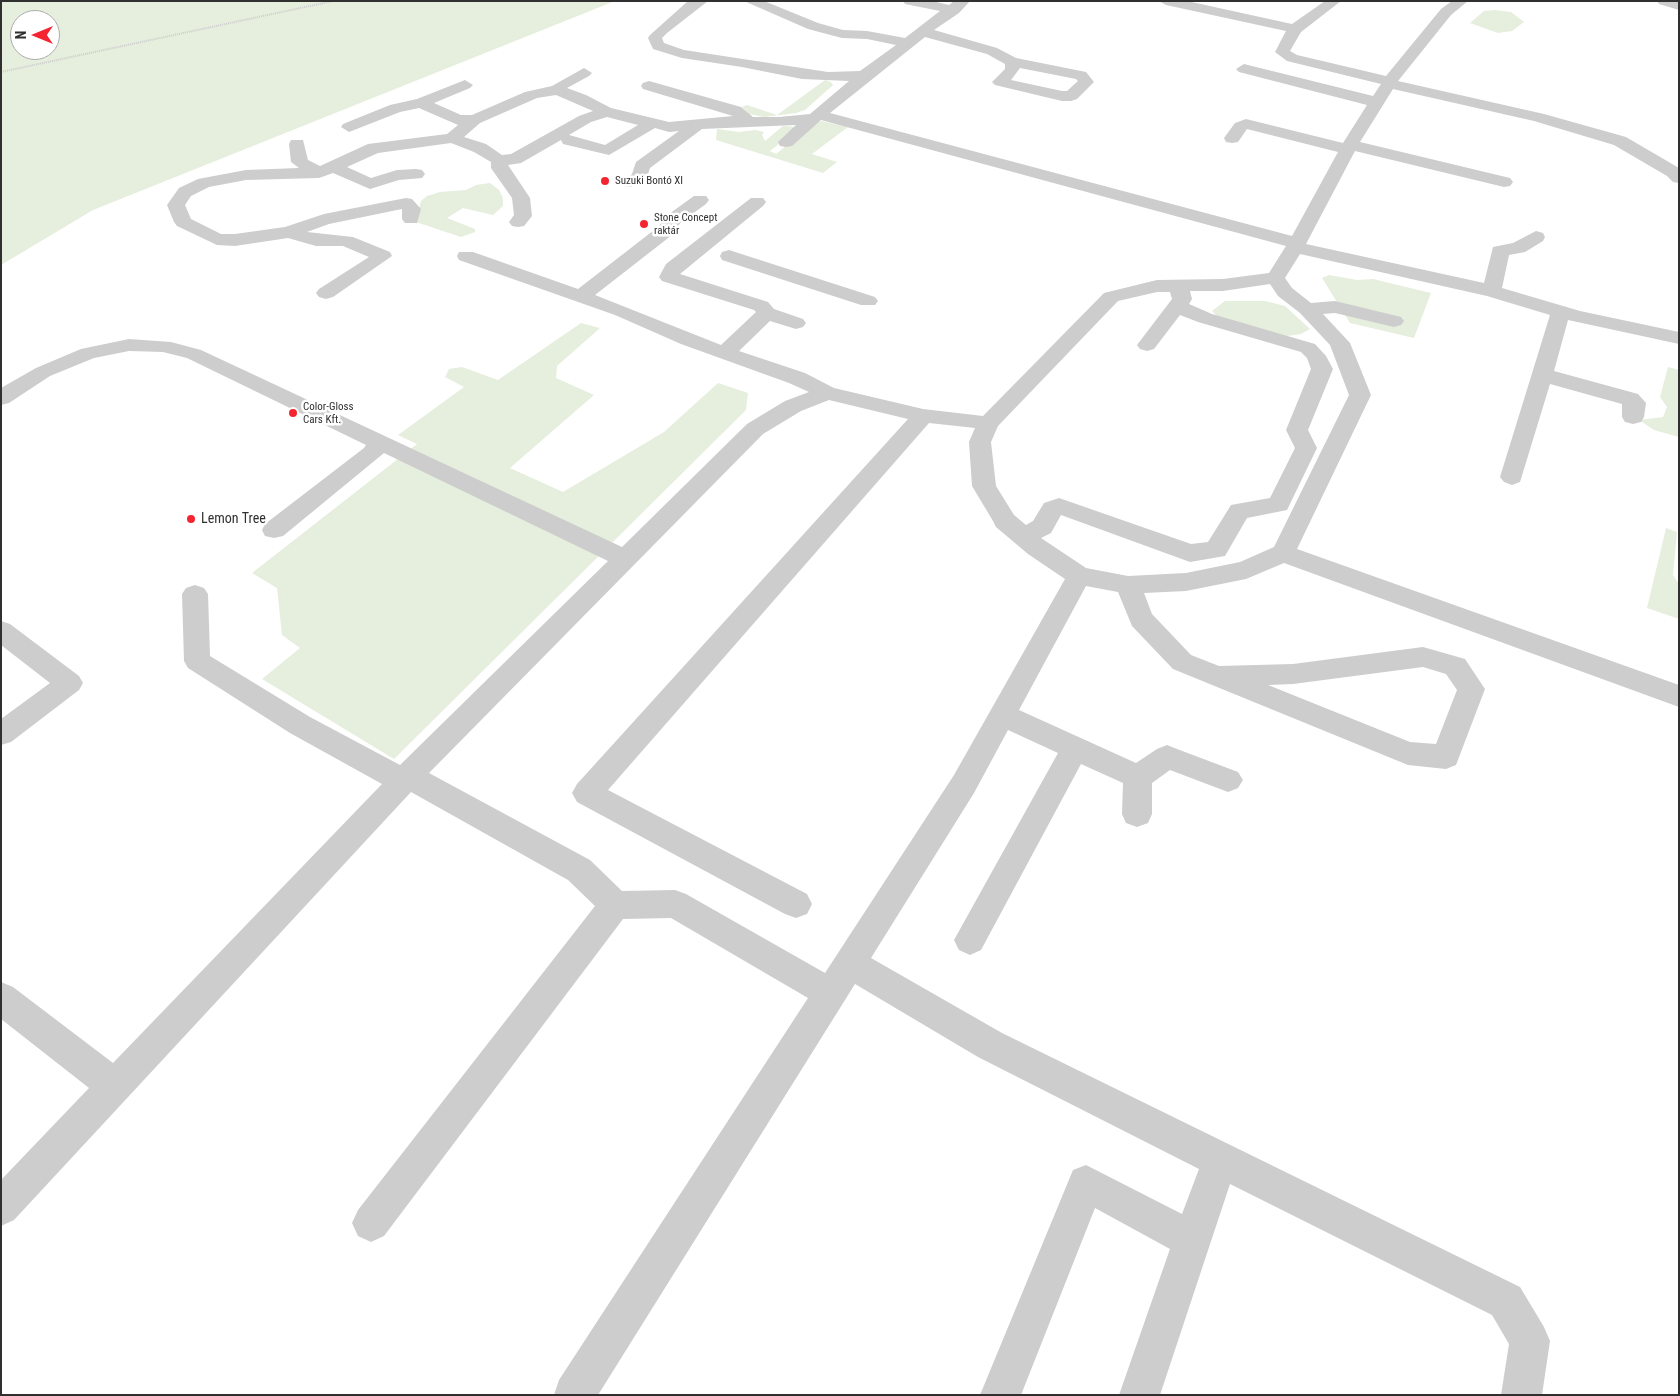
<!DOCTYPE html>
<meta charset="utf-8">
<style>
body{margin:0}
#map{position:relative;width:1680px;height:1396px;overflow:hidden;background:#fff;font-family:"Roboto Condensed",sans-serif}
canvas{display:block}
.frame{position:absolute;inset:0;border:2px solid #303030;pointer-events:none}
.north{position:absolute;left:10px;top:10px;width:50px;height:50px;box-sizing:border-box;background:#fff;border:1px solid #acacac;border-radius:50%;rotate:270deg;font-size:14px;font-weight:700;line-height:20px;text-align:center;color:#303030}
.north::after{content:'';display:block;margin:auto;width:18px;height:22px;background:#f42530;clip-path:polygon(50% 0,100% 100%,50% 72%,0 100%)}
</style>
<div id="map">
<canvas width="1680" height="1396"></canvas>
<div class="frame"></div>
<div class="north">N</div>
</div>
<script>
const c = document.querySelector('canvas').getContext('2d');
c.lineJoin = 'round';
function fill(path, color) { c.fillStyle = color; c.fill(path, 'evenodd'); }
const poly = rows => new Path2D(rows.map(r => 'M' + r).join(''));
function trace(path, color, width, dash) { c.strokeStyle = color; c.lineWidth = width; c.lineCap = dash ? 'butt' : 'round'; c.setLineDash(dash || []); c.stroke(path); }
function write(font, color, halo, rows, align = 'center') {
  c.font = font + ' "Roboto Condensed",sans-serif'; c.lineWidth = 5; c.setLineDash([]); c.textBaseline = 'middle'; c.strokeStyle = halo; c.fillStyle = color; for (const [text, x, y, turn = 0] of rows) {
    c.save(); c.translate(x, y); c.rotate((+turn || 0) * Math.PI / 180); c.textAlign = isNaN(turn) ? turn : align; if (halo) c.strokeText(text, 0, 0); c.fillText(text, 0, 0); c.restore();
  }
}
fill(poly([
 [1,1,615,1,93,210,1,265],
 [20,20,50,20,50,50,20,50],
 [1495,10,1511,12,1524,22,1512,31,1498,33,1470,23,1484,11],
 [825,80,831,82,833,85,805,110,796,113,764,117,749,114,742,107,747,105,777,115],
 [821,121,848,127,812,154,837,162,823,173,716,140,717,129,739,132,755,130,764,132,762,135,765,141,783,126,796,127,798,129,770,151,776,154,812,124],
 [490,183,499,190,503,198,503,206,493,215,463,208,447,218,475,229,475,232,461,237,416,222,421,201,427,196,440,192,466,190,476,185],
 [1329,275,1357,280,1373,279,1431,293,1414,338,1350,323,1322,278],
 [1225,301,1265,301,1285,306,1310,329,1301,334,1287,336,1218,317,1212,311],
 [581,323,600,328,557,366,556,378,594,395,510,468,563,492,664,432,718,383,748,393,746,410,394,759,262,679,300,648,282,635,277,588,252,573,417,444,398,435,464,387,445,377,449,369,462,367,498,380],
 [1668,367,1679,370,1679,437,1654,430,1639,420,1663,417,1667,407,1660,397],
 [1666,528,1677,532,1673,575,1679,584,1679,619,1647,608]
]), '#e6eedd');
trace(poly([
 [1,72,333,1]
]), '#cdcdcd', 2, [1, 1]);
fill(poly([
 [688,1,708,1,667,33,662,38,664,43,684,50,828,72,860,71,896,45,867,39,842,38,808,29,744,1,764,1,818,23,843,30,867,31,905,38,940,11,905,4,903,1,932,1,949,5,954,1,970,1,959,13,934,30,997,48,1016,58,1086,72,1094,82,1077,99,1071,101,1062,101,995,85,992,82,1005,69,1005,64,987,54,925,37,830,113,1292,236,1338,152,1247,129,1238,142,1232,143,1226,142,1224,138,1235,123,1246,119,1343,143,1367,105,1239,72,1236,69,1244,64,1373,96,1381,84,1287,61,1275,52,1286,31,1166,5,1159,1,1187,1,1292,24,1325,1,1341,1,1301,32,1290,51,1297,55,1386,76,1441,9,1452,1,1468,1,1451,15,1398,81,1544,114,1626,137,1679,168,1679,183,1673,182,1667,176,1614,145,1534,121,1393,89,1360,142,1510,178,1513,182,1510,186,1504,187,1355,151,1306,244,1484,283,1493,247,1513,243,1536,231,1543,233,1545,237,1543,241,1525,252,1509,255,1502,288,1580,311,1679,332,1679,344,1568,320,1554,371,1638,394,1646,403,1644,417,1641,422,1633,424,1625,422,1622,417,1622,404,1550,384,1520,482,1512,485,1504,482,1500,477,1550,315,1487,296,1300,254,1285,278,1292,288,1311,303,1335,301,1401,317,1404,321,1401,325,1394,327,1335,313,1323,314,1350,343,1371,395,1297,549,1679,685,1679,707,1284,563,1246,579,1186,591,1144,593,1152,614,1191,655,1219,666,1293,664,1423,647,1465,659,1485,689,1456,765,1446,769,1408,765,1173,669,1132,626,1118,592,1086,586,1019,710,1136,763,1157,749,1167,745,1177,749,1238,772,1243,780,1238,788,1228,792,1170,770,1152,783,1152,814,1148,823,1137,827,1126,823,1122,814,1123,783,1081,764,981,950,970,955,959,950,954,940,1058,753,1008,730,974,793,871,958,1002,1033,1520,1287,1544,1327,1550,1341,1542,1395,1501,1395,1509,1344,1492,1315,1230,1184,1160,1395,1119,1395,1170,1249,1095,1208,1021,1395,980,1395,1073,1170,1086,1165,1182,1214,1199,1169,978,1057,855,984,598,1395,554,1395,559,1380,808,998,671,918,623,919,384,1236,371,1242,358,1236,352,1223,358,1210,595,906,568,880,411,792,14,1220,1,1226,1,1180,89,1088,1,1019,1,982,13,987,113,1063,382,784,290,733,188,668,184,661,182,594,186,588,195,585,204,588,208,594,210,656,310,717,400,765,608,561,384,453,283,536,274,538,265,536,262,530,265,524,364,448,366,445,187,358,163,352,129,351,94,358,50,376,9,403,1,405,1,388,36,368,81,349,129,339,171,342,201,350,622,547,747,424,785,401,809,392,789,383,681,344,615,315,459,260,457,256,459,252,473,252,578,289,658,227,669,214,694,196,706,196,709,200,706,204,681,222,672,235,595,295,721,345,756,312,754,310,662,281,659,277,666,264,751,198,763,198,766,202,763,206,680,274,768,302,774,309,803,319,806,323,803,327,796,329,770,321,739,351,805,373,834,388,923,409,983,416,1104,293,1157,280,1223,279,1269,273,1286,246,821,120,792,146,786,147,780,146,778,142,796,125,702,129,650,168,646,180,631,187,625,186,622,182,632,174,636,162,679,131,669,132,655,128,609,155,563,144,561,140,521,163,508,165,530,198,532,216,524,226,518,227,512,226,509,222,514,215,512,198,491,168,491,162,474,152,451,143,378,153,347,167,371,178,397,170,416,169,422,170,425,174,422,178,399,180,370,189,333,173,319,178,246,180,209,187,191,196,185,205,191,219,221,234,235,234,285,227,324,214,406,198,412,199,421,209,417,223,405,223,402,219,402,209,329,224,307,232,353,237,390,252,392,256,333,297,326,299,319,297,316,293,319,289,369,257,343,246,316,246,288,238,235,246,217,245,177,226,174,222,167,205,179,188,198,179,246,170,299,168,291,162,289,144,291,140,303,140,308,160,320,166,368,144,447,134,458,125,419,108,400,112,349,132,341,127,343,124,390,105,417,99,465,80,473,85,470,88,434,103,461,115,472,115,525,92,552,86,584,68,592,73,589,76,567,88,586,95,611,108,669,122,733,116,643,89,641,86,643,83,649,81,741,107,753,117,779,117,810,114,849,81,802,79,742,67,682,58,653,49,648,38,650,35,688,1],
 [1020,68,1076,79,1078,81,1067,91,1062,91,1011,80,1020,68],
 [556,95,593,111,579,116,511,154,502,155,486,144,464,137,480,123,537,98,556,95],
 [607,117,638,125,605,145,569,135,591,122,607,117],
 [1270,284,1278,296,1300,313,1330,345,1349,395,1274,547,1240,562,1186,573,1128,576,1086,568,1041,538,1051,533,1061,515,1190,562,1225,556,1247,518,1287,510,1317,448,1308,430,1333,369,1326,356,1315,344,1212,314,1189,304,1192,299,1190,291,1223,291,1270,284],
 [1157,292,1170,292,1172,299,1137,345,1140,349,1147,351,1154,349,1180,315,1198,322,1301,352,1307,358,1311,369,1286,430,1295,448,1270,498,1231,505,1208,542,1191,544,1059,498,1044,503,1033,521,1026,525,1014,515,996,486,991,442,998,426,1118,301,1157,292],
 [829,400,908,419,577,784,572,793,577,802,785,914,796,918,807,914,812,904,807,894,608,790,929,423,975,428,969,442,972,486,993,521,996,527,1028,554,1065,579,954,775,825,973,686,894,675,890,622,891,590,860,429,773,763,434,801,411,829,400],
 [1423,667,1446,674,1457,690,1436,744,1410,742,1268,685,1293,684,1423,667],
 [1657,1,1679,1,1679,10,1659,4,1657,1],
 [729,250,875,297,878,301,875,305,861,305,722,260,720,256,722,252,729,250],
 [1,621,10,624,79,676,83,683,79,690,11,742,1,745,1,719,50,683,1,645,1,621]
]), '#cdcdcd');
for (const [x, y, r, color] of [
 [605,181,5,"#f42530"],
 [644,224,5,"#f42530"],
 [293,413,5,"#f42530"],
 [191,519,5,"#f42530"]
]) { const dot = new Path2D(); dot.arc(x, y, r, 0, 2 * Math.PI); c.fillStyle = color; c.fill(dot); trace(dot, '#fff', 2); }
write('11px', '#303030', '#fff', [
 ["Suzuki Bontó XI",615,181],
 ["Stone Concept",654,218],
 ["raktár",654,231],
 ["Color-Gloss",303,407],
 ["Cars Kft.",303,420]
], 'left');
write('14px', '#303030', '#fff', [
 ["Lemon Tree",201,519]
], 'left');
</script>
